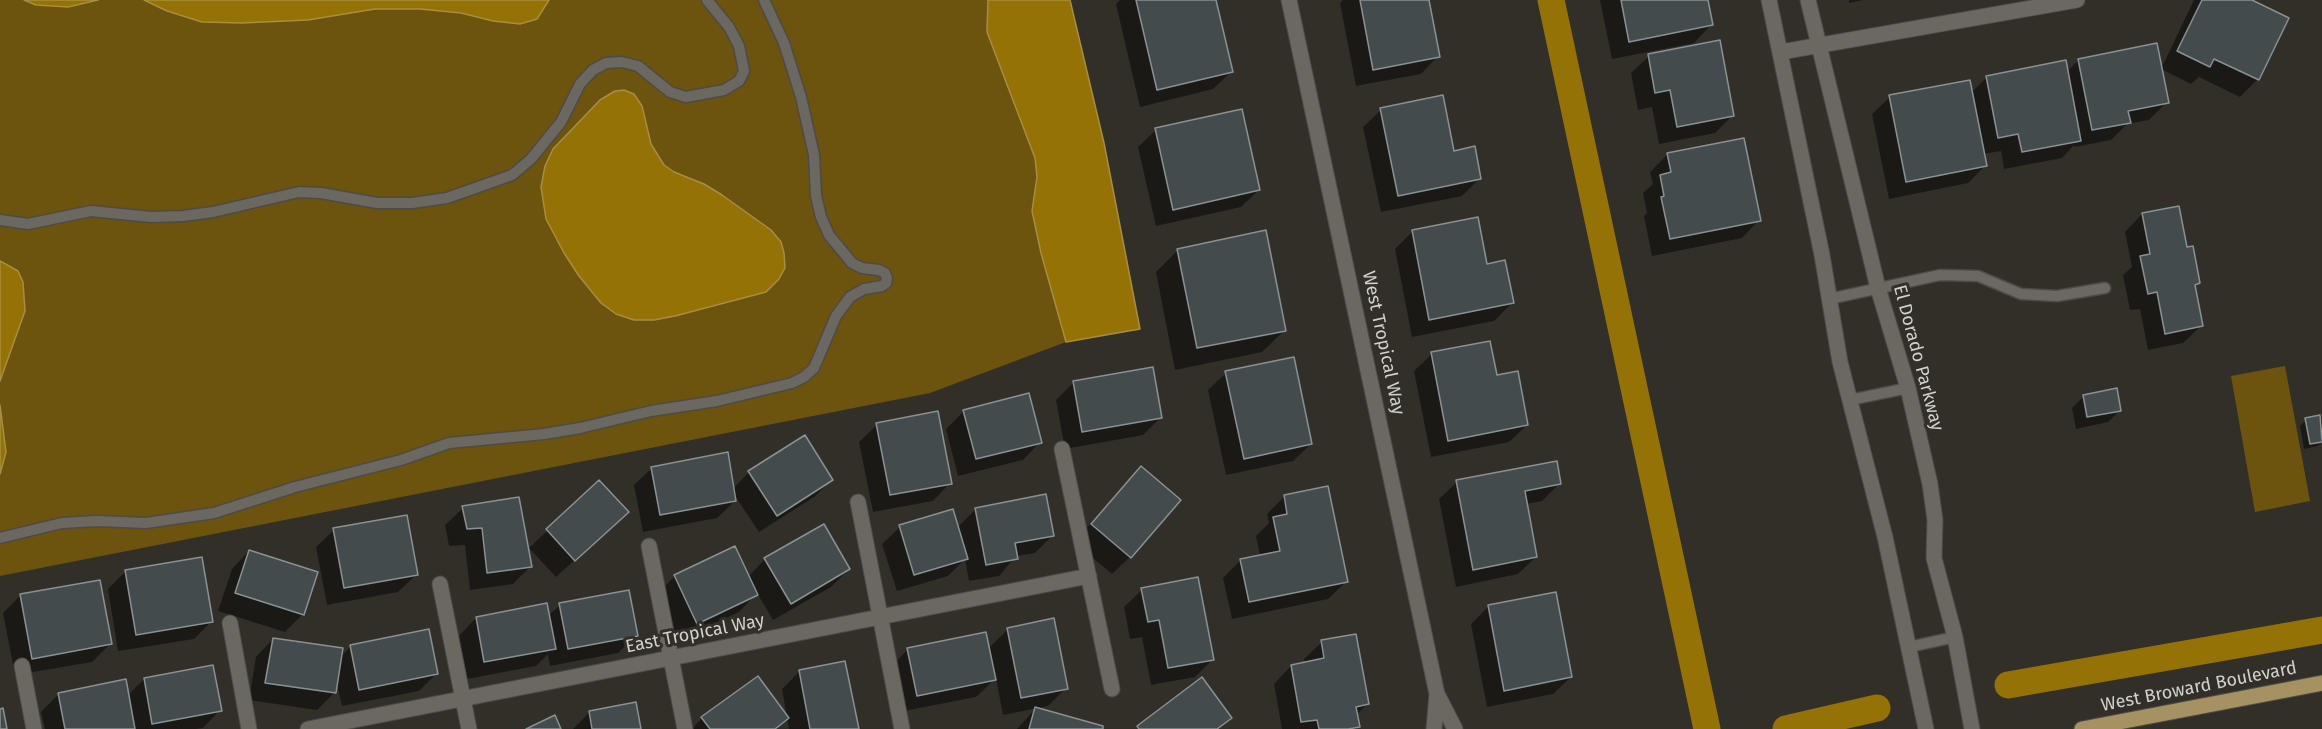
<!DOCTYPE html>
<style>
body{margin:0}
canvas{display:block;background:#322f29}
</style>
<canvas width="2322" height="729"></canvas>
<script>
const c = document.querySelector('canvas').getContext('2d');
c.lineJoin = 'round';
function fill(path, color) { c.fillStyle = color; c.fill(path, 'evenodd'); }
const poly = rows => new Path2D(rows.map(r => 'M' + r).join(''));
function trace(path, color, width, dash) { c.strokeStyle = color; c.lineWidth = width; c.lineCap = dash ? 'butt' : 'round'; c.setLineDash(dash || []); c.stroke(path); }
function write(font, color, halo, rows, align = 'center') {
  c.font = font + ' "Fira Sans",sans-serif'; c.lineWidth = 6; c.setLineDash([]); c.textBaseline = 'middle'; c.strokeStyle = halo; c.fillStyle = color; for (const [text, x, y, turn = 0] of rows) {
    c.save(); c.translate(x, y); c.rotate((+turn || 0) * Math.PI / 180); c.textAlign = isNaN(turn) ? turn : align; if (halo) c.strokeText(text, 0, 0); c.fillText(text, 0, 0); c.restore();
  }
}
fill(poly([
 [0,0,988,0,987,32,1035,158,1037,177,1032,211,1066,342,930,393,0,576],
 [2285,366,2310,501,2255,512,2231,376]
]), '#6c530e');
const water = poly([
 [24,0,98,0,68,7,36,5,24,0],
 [144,0,549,0,537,19,520,24,493,21,461,13,420,9,375,9,308,20,242,23,202,22,167,11,144,0],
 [988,0,1070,0,1104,143,1140,329,1066,342,1041,253,1032,211,1037,177,1035,158,987,32,988,0],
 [624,90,634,94,642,106,651,144,664,165,674,172,704,184,722,195,771,230,781,242,784,253,785,268,779,279,766,292,675,316,654,320,634,320,616,314,601,303,579,276,564,253,546,219,541,187,545,166,553,149,600,100,615,91,624,90],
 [0,261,18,271,23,282,25,311,0,381,0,261],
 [0,405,6,452,0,474,0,405]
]);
fill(water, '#947206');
trace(water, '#a78e42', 1.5);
fill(poly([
 [1120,0,1214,0,1231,72,1213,89,1140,107,1116,4],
 [1343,0,1428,0,1438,56,1421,74,1356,86,1340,3],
 [1600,0,1707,0,1711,25,1694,43,1612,59],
 [1849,0,1863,0,1849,3],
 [2194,0,2249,0,2258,79,2240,97,2199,77,2191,84,2161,69],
 [1649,56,1733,115,1715,133,1659,144,1652,107,1638,110,1631,73],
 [2079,60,2167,102,2149,120,2127,124,2111,140,2075,147,2074,145,2062,158,2004,169,2001,151,1983,154,1985,166,1968,183,1889,199,1872,114,1890,97,1971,93,1987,77,2066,72],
 [1381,110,1453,152,1480,178,1462,196,1381,212,1363,127],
 [1156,130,1259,190,1241,207,1156,226,1138,147],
 [1668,154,1759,220,1742,238,1652,256,1644,216,1647,213,1643,193,1653,184,1650,172],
 [2142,214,2186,248,2199,283,2194,288,2201,326,2183,343,2148,350,2140,309,2130,310,2123,275,2132,267,2125,232],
 [1413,231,1512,303,1494,321,1412,337,1395,249],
 [1178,250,1285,330,1262,352,1175,370,1156,272],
 [1432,354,1496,377,1527,425,1509,442,1431,457,1414,371],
 [1226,373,1311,444,1293,461,1226,475,1208,390],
 [1074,382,1161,417,1143,435,1065,449,1056,400],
 [2084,396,2120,410,2108,422,2076,429,2072,408],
 [964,411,1040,442,1023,460,958,476,946,429],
 [2319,417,2322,442,2318,446,2304,449,2300,426,2306,420],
 [877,425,950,483,933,501,873,512,859,442],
 [804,437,832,480,814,497,759,532,733,493,735,501,717,518,643,532,634,485,652,468,733,489,749,472],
 [1141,468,1130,557,1112,574,1074,542],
 [599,482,609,529,556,577,529,548],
 [1457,482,1560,483,1542,501,1526,504,1536,557,1518,574,1456,587,1439,499],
 [1285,496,1346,582,1328,599,1232,619,1223,578,1241,560,1260,556,1256,536,1269,523,1267,514],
 [463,508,531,566,513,584,470,590,465,545,449,546,445,525],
 [976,509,1053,535,1035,553,1016,556,999,576,969,581,965,559,948,576,897,591,882,544,900,527,957,528],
 [334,530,416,575,398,592,327,605,316,547],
 [249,551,303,614,285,632,218,611,232,569],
 [765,559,849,569,831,587,773,620,757,593,739,612,679,640,657,594,675,576,748,577],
 [126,571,212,621,194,639,118,651,108,589],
 [1142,590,1213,659,1195,677,1151,685,1142,637,1130,639,1124,607],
 [21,595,110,644,92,662,15,675,3,613],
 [560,605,636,635,618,653,550,666,548,654,536,666,467,679,459,636,476,618,548,616],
 [1488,607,1571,677,1553,694,1487,707,1471,624],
 [1008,629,1066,688,1048,706,1003,715,996,678,976,697,899,712,891,667,908,649,988,649],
 [273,639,340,657,351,646,436,674,419,691,342,706,336,680,334,693,317,710,249,700,256,657],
 [1322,642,1368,704,1356,715,1359,726,1356,729,1282,729,1274,684,1291,666,1305,664,1304,659],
 [844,663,857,729,789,729,782,689,799,672],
 [144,679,220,710,203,728,196,729,45,729,41,712,59,694,127,696],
 [1035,709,1101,729,1017,729],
 [590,712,640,729,573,729],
 [702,718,787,718,776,729,692,729]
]), '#0007');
trace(poly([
 [1551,0,1707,729],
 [2008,685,2322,630],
 [1786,729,1877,708]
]), '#947206', 27);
const building = poly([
 [1136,0,1216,0,1233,72,1157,90,1136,0],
 [1360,0,1429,0,1440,57,1373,70,1360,0],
 [1621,0,1708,0,1713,25,1629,42,1621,0],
 [2202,0,2252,0,2289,18,2259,80,2214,59,2210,67,2177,51,2202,0],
 [1720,40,1734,116,1677,127,1670,90,1655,93,1648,54,1720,40],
 [2157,43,2169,103,2128,111,2131,123,2092,130,2078,59,2157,43],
 [2066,60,2081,141,2022,152,2018,134,1998,138,1986,76,2066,60],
 [1970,80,1987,166,1906,182,1889,95,1970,80],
 [1443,95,1454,151,1475,146,1481,179,1398,196,1380,108,1443,95],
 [1242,109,1260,190,1173,210,1155,128,1242,109],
 [1744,138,1761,221,1670,239,1661,197,1664,196,1660,175,1671,172,1667,153,1744,138],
 [2179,206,2187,247,2193,246,2200,283,2195,285,2203,326,2165,334,2157,292,2148,294,2140,256,2150,254,2142,213,2179,206],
 [1478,217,1487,264,1505,260,1514,303,1429,320,1412,230,1478,217],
 [1266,230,1286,331,1197,348,1177,249,1266,230],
 [1490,341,1497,375,1518,371,1528,425,1448,441,1431,352,1490,341],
 [1294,357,1312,444,1244,459,1225,371,1294,357],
 [1153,367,1162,418,1082,432,1073,381,1153,367],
 [2117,388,2121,411,2087,417,2083,395,2117,388],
 [1029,393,1042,443,976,459,963,410,1029,393],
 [938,411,952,484,890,495,876,423,938,411],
 [2320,415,2322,442,2310,444,2305,418,2320,415],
 [805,435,833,480,777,516,748,471,805,435],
 [728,452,736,501,660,515,651,467,728,452],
 [1557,461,1561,484,1525,491,1537,557,1473,570,1456,480,1557,461],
 [1141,466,1181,500,1131,558,1091,524,1141,466],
 [599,480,629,512,575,561,546,529,599,480],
 [1328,486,1348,582,1249,602,1240,559,1280,551,1273,517,1287,514,1284,495,1328,486],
 [1046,494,1054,536,1015,543,1018,559,986,565,975,508,1046,494],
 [519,497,532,567,487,573,482,528,467,529,462,506,519,497],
 [953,509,968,559,914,575,899,525,953,509],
 [407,515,418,575,344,588,333,528,407,515],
 [824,524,850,569,791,604,764,558,824,524],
 [735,546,758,595,697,624,674,575,735,546],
 [249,550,318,572,304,615,235,593,249,550],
 [202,557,213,622,136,635,125,570,202,557],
 [1198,577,1214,660,1168,668,1159,620,1148,622,1141,588,1198,577],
 [100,580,112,644,32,659,20,594,100,580],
 [629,590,638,636,568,649,559,603,629,590],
 [1556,592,1572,677,1504,691,1488,605,1556,592],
 [547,603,556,649,484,662,476,617,547,603],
 [1054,618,1068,689,1021,698,1007,628,1054,618],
 [429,629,438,674,359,690,350,645,429,629],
 [986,632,996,680,917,696,907,648,986,632],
 [1356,634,1369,704,1356,707,1360,727,1348,729,1319,729,1317,720,1301,722,1291,665,1324,658,1321,640,1356,634],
 [273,638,343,648,336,693,265,683,273,638],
 [845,661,859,729,810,729,799,670,845,661],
 [213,665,222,711,152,724,144,678,213,665],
 [758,676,789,718,775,729,710,729,701,717,758,676],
 [1202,677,1232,718,1217,729,1139,729,1137,726,1202,677],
 [126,679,135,729,65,729,58,693,126,679],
 [636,702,641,729,592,729,589,711,636,702],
 [1035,707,1103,726,1103,729,1029,729,1035,707],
 [3,708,7,729,0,729,0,709,3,708],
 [555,715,561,729,526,729,555,715]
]);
fill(building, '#434b4d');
trace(building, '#889193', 1.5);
const service = poly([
 [0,220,28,224,91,211,151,217,183,216,213,212,299,192,321,193,377,203,412,203,447,198,512,175,531,159,561,122,580,84,593,70,606,63,622,62,638,66,670,92,686,97,724,90,739,81,744,71,739,46,729,27,707,0],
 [1829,299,1940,275,1978,276,2021,294,2057,296,2105,288],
 [1850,400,1908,388],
 [0,538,62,523,97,521,146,523,214,513,295,487,401,460,449,443,544,434,580,428,651,411,717,401,792,383,804,377,814,368,836,316,850,297,864,289,882,286,886,283,887,278,885,273,879,270,862,268,852,263,829,235,821,217,816,196,814,155,801,97,784,43,764,0],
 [1909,647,1955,637]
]);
const minor = poly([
 [1289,0,1437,694,1455,729],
 [1769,0,1822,255,1840,362,1885,537,1926,729],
 [1808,0,1878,288,1908,388,1930,484,1935,520,1934,558,1955,637,1972,729],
 [1781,52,2077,0],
 [1062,449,1112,689],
 [858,502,902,729],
 [649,546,685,729],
 [440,584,469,729],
 [230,623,249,729],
 [22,666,34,729],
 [308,729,1089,576],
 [1434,729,1437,694]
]);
const primary = poly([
 [2082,729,2322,683]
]);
trace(service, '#4e4b46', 13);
trace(minor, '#4e4b46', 17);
trace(primary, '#4e4b46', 17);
trace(service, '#6b6862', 10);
trace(minor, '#6b6862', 15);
trace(primary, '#a59161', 15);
write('18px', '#d3d1cd', '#322f29', [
 ["West Tropical Way",1383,343,78],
 ["El Dorado Parkway",1918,358,75],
 ["East Tropical Way",695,634,-11],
 ["West Broward Boulevard",2199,687,-11]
]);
</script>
